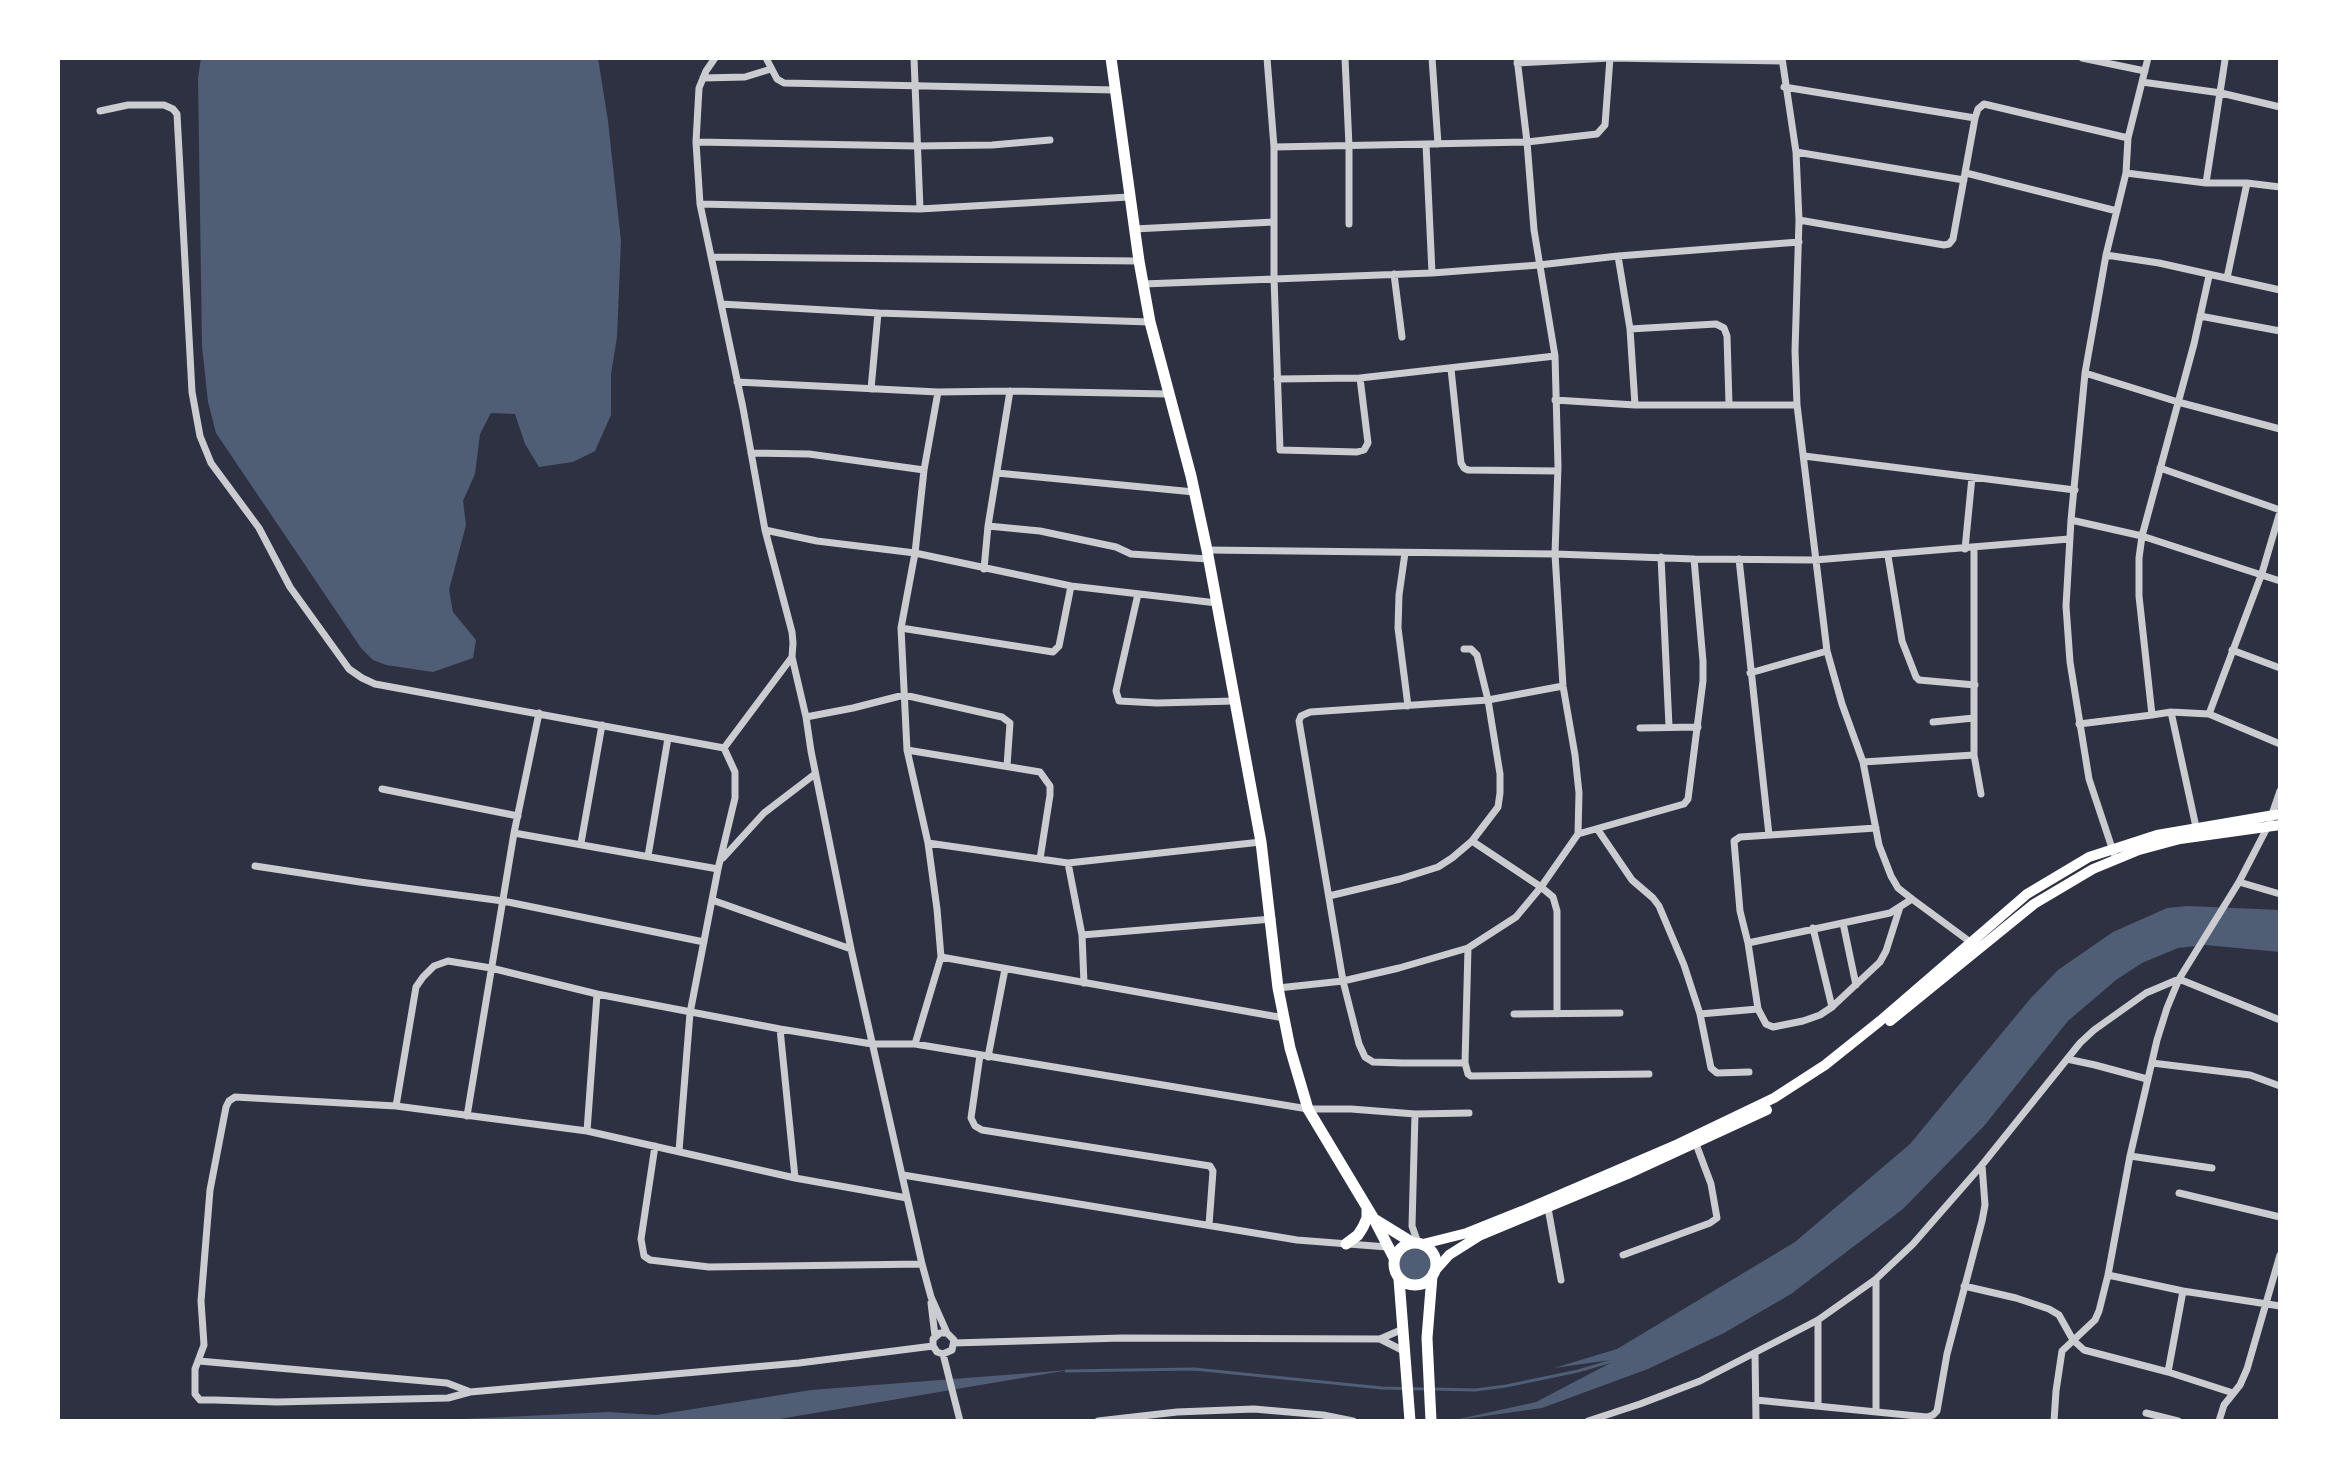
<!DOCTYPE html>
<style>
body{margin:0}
#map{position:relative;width:2338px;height:1479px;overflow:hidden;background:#2d3142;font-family:Ubuntu,sans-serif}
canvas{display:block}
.frame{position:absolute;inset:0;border:60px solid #fff;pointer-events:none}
</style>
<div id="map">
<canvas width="2338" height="1479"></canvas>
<div class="frame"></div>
</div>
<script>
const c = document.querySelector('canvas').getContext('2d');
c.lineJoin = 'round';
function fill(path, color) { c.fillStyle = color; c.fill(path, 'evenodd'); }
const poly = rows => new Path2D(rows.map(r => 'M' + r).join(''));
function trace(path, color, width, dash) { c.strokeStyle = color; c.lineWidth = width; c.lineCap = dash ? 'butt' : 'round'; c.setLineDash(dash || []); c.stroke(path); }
fill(poly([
 [201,58,598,58,608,121,621,241,617,337,611,374,611,415,595,451,573,462,539,467,525,444,515,414,491,413,480,434,475,474,463,501,466,525,449,590,453,612,476,640,473,658,433,672,386,665,373,660,361,648,216,433,208,402,202,346,198,78],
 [2188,906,2280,910,2280,952,2205,945,2178,948,2142,963,2116,980,2068,1021,1984,1126,1903,1209,1791,1294,1724,1333,1648,1369,1542,1408,1450,1421,1536,1402,1618,1359,1554,1368,1617,1349,1795,1242,1910,1144,2030,999,2058,970,2113,932,2167,908],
 '1398 1265a17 17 0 1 1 34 0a17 17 0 1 1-34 0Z',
 [1069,1370,768,1421,422,1421,608,1412,656,1415,811,1390]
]), '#4f5d75');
trace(poly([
 [1066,1371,1194,1369,1382,1388,1426,1389],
 [1433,1389,1475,1390,1506,1386,1578,1371,1622,1358]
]), '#4f5d75', 3);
trace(poly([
 [715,58,706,71,699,88,696,142,700,204,743,408,765,530,792,632,793,643,792,657,806,717,811,751,851,949,922,1264,931,1297,947,1333],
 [766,58,777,79,784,83,1115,90],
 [914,58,920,209],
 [1267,58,1274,147,1274,278,1280,450,1357,452,1364,450,1368,443,1360,378],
 [1345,58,1349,146,1349,224],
 [1432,58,1438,144],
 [1782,58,1796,152,1799,220,1795,351,1797,405,1827,651,1842,704,1863,762,1879,845,1891,876,1898,888,1912,899,1973,944],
 [2082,58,2145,71],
 [1517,63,1610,58,1782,61],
 [703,78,745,77,771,69],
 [2142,82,2221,93,2280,107],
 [1784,87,1975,118],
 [100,111,128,105,164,105,173,109,177,114,192,392,200,436,211,463,259,528,290,587,349,669,362,678,375,684,724,748],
 [696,142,917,146,992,145,1050,140],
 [1426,144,1432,273],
 [1274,147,1527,142,1597,134,1605,125,1610,58],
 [1796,152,1964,180],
 [1966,173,2117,211],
 [2126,173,2206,183,2247,183,2280,187],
 [2206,183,2225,60],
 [700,204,920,209,1129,197],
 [1799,220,1944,245,1949,244,1953,239,1975,118,1978,109,1984,104,2128,138],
 [1134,229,1274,222],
 [2106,255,2159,263,2280,290],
 [1618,256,1630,329,1635,405],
 [712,257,1139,261],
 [1394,274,1402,337],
 [2209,276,2194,344,2142,536,2139,558,2139,596,2152,715,2171,712,2209,714,2280,744],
 [2227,278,2247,183],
 [1143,284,1432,273,1539,265,1618,256,1799,242],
 [721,304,878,313,1150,322],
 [2200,316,2280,331],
 [1630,329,1716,324,1724,328,1727,336,1729,404],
 [1451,369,1461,463,1464,468,1468,470,1558,471],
 [2085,373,2178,402,2280,429],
 [1277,379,1360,378,1555,356],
 [737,382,938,392,1010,391,1168,394],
 [871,389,878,313],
 [1555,400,1635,405,1797,405],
 [751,453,809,454,924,470],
 [1804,456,2075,490],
 [2160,468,2280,510],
 [997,473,1194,492],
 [2071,520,2142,536,2280,581],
 [988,526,1040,531,1116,547,1131,554,1208,559],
 [765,530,817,541,915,553,1071,586,1217,603],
 [1965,549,1972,477],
 [1207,550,1555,554,1694,559,1815,560,2069,539],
 [1405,553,1399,595,1398,628,1408,706],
 [1888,556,1902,641,1916,677,1919,680,1975,685],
 [1661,557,1669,726],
 [1739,559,1769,835],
 [984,569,988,526,1010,391],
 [1138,594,1116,691,1119,701,1157,703,1235,701],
 [901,628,1053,652,1059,646,1071,586],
 [2232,650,2280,668],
 [1750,673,1827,651],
 [2171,712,2196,827],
 [2209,714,2262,573,2280,512],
 [806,717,853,708,904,695,1002,717,1010,723,1007,766],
 [1974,718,1974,755,1981,794],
 [1933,722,1974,718,1974,548],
 [2079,724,2152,715],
 [1640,728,1698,727],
 [724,748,792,657],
 [907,750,1040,772,1050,786,1050,795,1040,859],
 [1863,762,1974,755],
 [382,789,518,816],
 [1598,830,1632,880,1653,898,1659,906,1684,965,1700,1014,1711,1068,1717,1073,1749,1072],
 [514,833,718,869],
 [1578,834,1684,804,1688,799,1703,681,1703,661,1694,559],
 [1472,841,1541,887,1553,897,1557,911,1557,1014],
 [581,843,602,725],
 [928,843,1068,863,1261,842],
 [2114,854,2089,779,2070,662,2066,606,2071,520,2085,373,2106,255,2126,173,2128,138,2148,58],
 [648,856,668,738],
 [723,858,764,813,815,774],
 [1068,863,1082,935,1084,983],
 [255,866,360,882,503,901,704,942],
 [2239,882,2280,894],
 [1329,896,1400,879,1438,867,1452,858,1472,841,1498,807,1500,793,1500,774,1488,700,1477,655,1471,649,1464,649],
 [712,900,851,949],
 [1843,923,1856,985],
 [1813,928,1832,1007],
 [1082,935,1272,919],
 [1748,943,1890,913,1912,899],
 [1468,948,1465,1063,1403,1063,1373,1062,1365,1057,1359,1044,1343,981,1299,721,1301,716,1310,712,1488,700,1563,686],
 [941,957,1284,1018],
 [1278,988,1343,981,1399,968,1468,948,1516,917,1541,887,1578,834,1579,793,1575,755,1563,686,1555,554,1558,466,1555,356,1534,230,1527,142,1517,58],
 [1758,1009,1766,1024,1773,1027,1803,1021,1820,1015,1832,1007,1880,962,1886,951,1900,907],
 [1514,1014,1620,1013],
 [1700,1014,1758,1009,1748,943,1740,911,1734,841,1740,837,1876,828],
 [780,1029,795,1178],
 [915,1044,941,957,937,909,928,843,907,750,901,628,915,553,924,470,938,392],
 [980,1055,971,1118,975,1126,982,1130,1210,1166,1213,1171,1209,1225],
 [988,1057,1005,969],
 [2067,1059,2095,1065,2147,1079],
 [1465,1063,1468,1074,1471,1076,1649,1074],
 [2152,1063,2250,1075,2280,1086],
 [396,1106,416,987,423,977,434,966,448,961,491,968,597,994,780,1029,872,1044,915,1044,1308,1109,1351,1109,1415,1114,1469,1113],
 [1415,1114,1412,1226,1418,1243],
 [467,1116,514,833,539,713],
 [587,1131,597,994],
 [655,1146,641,1239,644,1256,650,1260,709,1267,922,1264],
 [679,1151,690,1013,718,869,735,798,735,772,724,748],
 [2130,1156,2212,1168],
 [903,1175,1297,1240,1387,1247],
 [2179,1193,2280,1217],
 [907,1198,795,1178,587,1131,396,1106,235,1097,229,1101,226,1107,210,1190,201,1301,204,1345,195,1369,195,1394,200,1400,214,1400,277,1402,448,1398,470,1392,799,1363,933,1346,937,1352,943,1354,952,1350,954,1340,947,1333,940,1333,933,1339,933,1346],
 [1548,1208,1561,1280],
 [1623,1255,1710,1223,1717,1218,1711,1184,1696,1144],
 [2108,1275,2183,1291,2280,1306],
 [1964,1286,2016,1298,2049,1309,2059,1315,2073,1340,2084,1350,2168,1372,2233,1393],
 [931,1303,935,1336],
 [1380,1339,1404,1351],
 [954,1343,1122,1338,1380,1339,1403,1329],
 [1755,1353,1756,1421],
 [943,1354,960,1421],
 [199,1361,447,1383,468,1391],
 [2168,1372,2183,1291],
 [1756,1400,1927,1417,1933,1415,1937,1411,1947,1354,1982,1221,1985,1205,1982,1165],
 [1818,1406,1818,1320],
 [1876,1412,1876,1279],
 [2146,1413,2178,1421],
 [1098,1421,1177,1412,1254,1409,1323,1415,1353,1421],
 [1588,1421,1640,1404,1700,1381,1818,1320,1876,1279,1913,1244,1982,1165,2080,1043,2094,1030,2146,993,2179,979,2280,1020],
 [2054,1421,2056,1391,2062,1351,2095,1320,2099,1311,2108,1275,2130,1156,2157,1040,2167,1008,2179,979,2239,882,2268,826,2280,791],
 [2219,1421,2224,1405,2240,1385,2247,1369,2280,1255]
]), '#caccd0', 7);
trace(poly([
 [1890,1021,2034,904,2093,869,2139,850,2180,839,2280,825],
 [1423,1244,1467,1233,1522,1211,1678,1144,1774,1098,1825,1065,1880,1021,2027,894,2089,857,2157,835,2280,814],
 [1433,1273,1449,1255,1479,1236,1628,1174,1767,1110]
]), '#fff', 10);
trace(poly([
 [1111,58,1139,261,1150,322,1191,476,1207,550,1261,842,1278,988,1290,1048,1308,1109,1374,1219,1394,1258],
 [1374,1219,1413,1243],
 '1394 1264a21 21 0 1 1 42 0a21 21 0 1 1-42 0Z',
 [1346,1244,1358,1235,1363,1227,1367,1218,1367,1209],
 [1399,1279,1410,1421],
 [1431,1421,1427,1338,1432,1276]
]), '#fff', 11);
</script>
